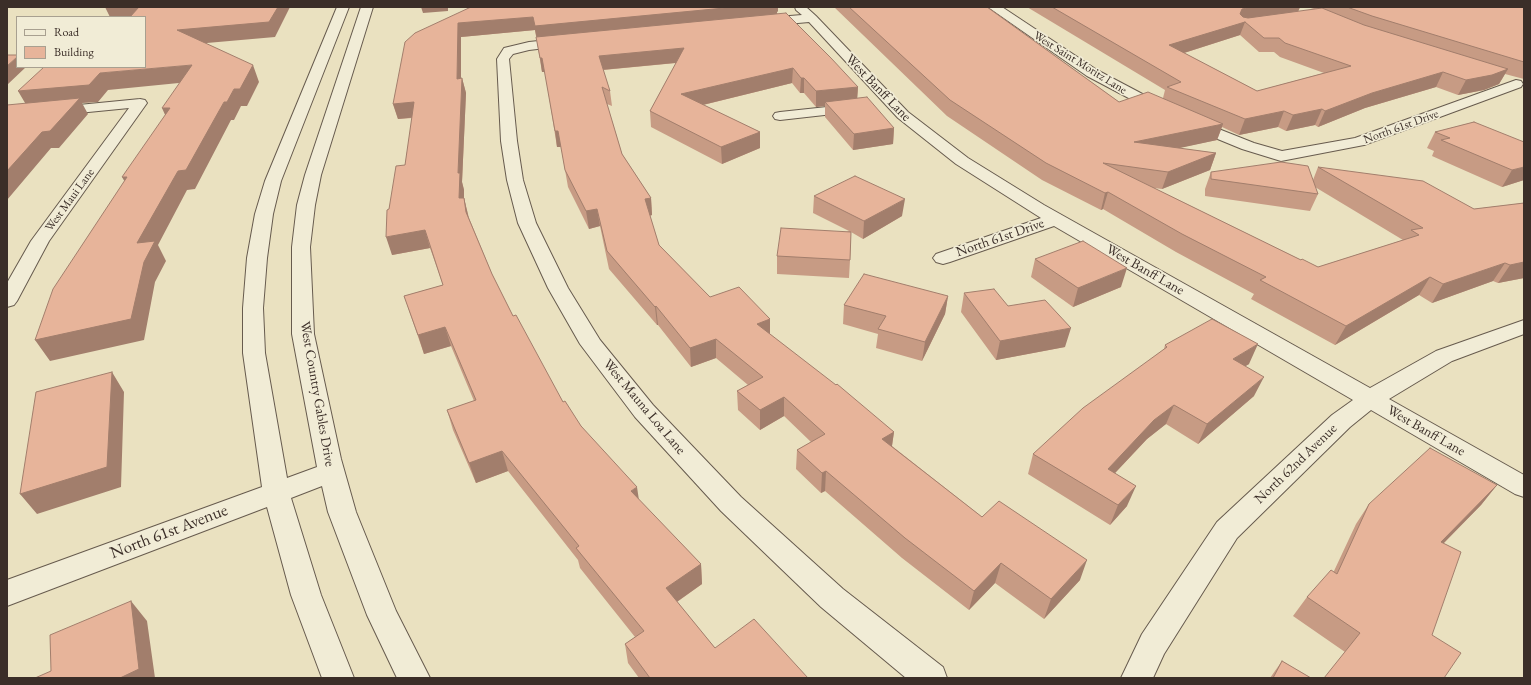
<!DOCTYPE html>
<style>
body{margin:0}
#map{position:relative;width:1531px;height:685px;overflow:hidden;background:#eae1c0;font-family:"EB Garamond",serif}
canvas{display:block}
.frame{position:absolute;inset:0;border:8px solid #3b2e28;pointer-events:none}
.legend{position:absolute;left:16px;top:16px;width:130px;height:52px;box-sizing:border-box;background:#f1ecd6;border:1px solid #a8a090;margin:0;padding:5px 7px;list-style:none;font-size:12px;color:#3b2e28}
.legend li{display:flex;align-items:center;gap:8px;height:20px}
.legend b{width:20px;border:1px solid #a8a090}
</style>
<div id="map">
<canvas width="1531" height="685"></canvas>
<div class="frame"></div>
<ul class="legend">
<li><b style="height:5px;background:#f1ecd6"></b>Road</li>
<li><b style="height:11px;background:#e7b49a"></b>Building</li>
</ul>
</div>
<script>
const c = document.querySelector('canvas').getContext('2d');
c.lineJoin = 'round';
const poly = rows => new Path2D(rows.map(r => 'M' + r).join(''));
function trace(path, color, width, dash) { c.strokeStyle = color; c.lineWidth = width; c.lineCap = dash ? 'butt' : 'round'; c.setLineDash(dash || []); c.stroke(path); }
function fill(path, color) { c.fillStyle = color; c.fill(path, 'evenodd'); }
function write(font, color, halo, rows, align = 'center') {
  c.font = font + ' "EB Garamond",serif'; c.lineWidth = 3.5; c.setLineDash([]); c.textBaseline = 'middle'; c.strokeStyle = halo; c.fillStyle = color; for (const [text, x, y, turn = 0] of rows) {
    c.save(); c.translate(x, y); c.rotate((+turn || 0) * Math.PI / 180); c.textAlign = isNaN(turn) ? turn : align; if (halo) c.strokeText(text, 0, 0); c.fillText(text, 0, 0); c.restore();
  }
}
const minor = poly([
 [337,7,349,7,281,181,273,214,267,258,263,308,265,353,287,478,317,467,292,334,292,247,297,205,305,175,361,7,373,7,321,175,315,205,310,247,314,334,341,459,356,512,396,611,430,678,397,678,367,615,328,512,322,486,291,498,321,595,354,678,322,678,291,595,267,507,7,606,7,580,262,487,243,353,243,308,247,258,255,214,265,181,337,7],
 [795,7,806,7,816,16,908,112,968,158,1044,205,1370,388,1436,351,1524,320,1524,334,1452,361,1389,399,1524,475,1524,497,1515,494,1371,410,1350,427,1237,538,1164,654,1153,678,1121,678,1142,634,1217,522,1332,415,1353,400,1054,226,950,262,943,264,936,262,933,258,936,254,1041,218,956,164,898,118,809,22,765,26,761,24,759,22,761,20,765,18,802,15,796,10,795,7],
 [988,7,1002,7,1097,70,1167,107,1169,110,1167,113,1162,114,1157,113,1087,76,988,7],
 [567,38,571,39,573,42,571,45,529,50,513,54,509,59,517,141,523,180,536,223,568,288,600,340,653,405,741,497,843,589,943,667,947,678,906,678,821,607,721,511,635,417,580,344,548,288,518,223,507,180,501,141,497,59,504,48,529,42,567,38],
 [1516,80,1521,81,1523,84,1521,87,1364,145,1281,161,1242,149,1186,126,1184,123,1186,120,1191,119,1196,120,1254,143,1282,151,1355,138,1516,80],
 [140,99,145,100,147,103,49,241,17,301,14,305,7,307,7,283,31,241,129,108,7,120,7,112,140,99],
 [855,104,860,105,862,108,860,111,780,120,775,119,773,116,775,113,780,112,855,104]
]);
trace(minor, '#675b4e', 2);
fill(minor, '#f1ecd6');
fill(poly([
 [471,7,778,7,778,11,777,12,777,13,858,87,857,98,894,128,893,144,853,150,825,117,825,106,816,107,804,93,800,93,792,83,703,105,760,132,760,148,722,164,651,127,650,111,676,63,603,70,610,91,612,106,607,104,622,154,651,198,652,215,650,216,659,245,710,297,770,319,770,334,894,432,892,446,982,517,1080,580,1044,619,995,583,969,610,902,558,825,491,821,493,796,469,797,450,811,442,784,416,760,430,738,410,737,391,748,385,716,358,691,367,658,325,657,325,609,269,600,226,589,229,568,187,561,147,557,147,545,72,542,72,535,30,461,37,461,78,462,78,466,93,462,182,464,190,464,198,469,218,492,274,513,316,563,402,581,426,639,500,701,564,702,584,677,602,715,648,808,678,639,678,628,663,625,644,635,637,580,568,578,560,508,471,476,483,453,430,447,410,474,401,451,346,424,354,404,296,443,285,430,248,392,255,389,209,405,165,412,118,398,119,393,104],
 [834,7,987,7,1119,102,1163,98,1165,90,1027,7,1300,7,1298,12,1314,9,1307,7,1524,7,1524,79,1505,74,1499,84,1484,90,1458,95,1436,87,1365,108,1318,127,1315,125,1286,131,1278,127,1239,135,1222,127,1217,140,1178,148,1216,153,1210,170,1162,189,1154,188,1301,260,1318,267,1403,240,1315,187,1318,194,1310,211,1205,196,1205,189,1211,172,1313,180,1318,167,1474,209,1524,203,1524,278,1498,283,1493,281,1432,303,1419,295,1335,345,1251,299,1254,294,1176,252,1103,209,1101,210,1042,180,947,116],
 [1240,35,1259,52,1274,52,1280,57,1324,73,1257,91,1184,53],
 [1474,122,1524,180,1502,187,1432,156,1434,151,1427,148,1435,132],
 [814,196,902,216,863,239,851,232,850,260,849,278,777,274,777,256,849,231,813,213],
 [1035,259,1121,287,1073,307,1031,277],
 [964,293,1008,306,1065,347,996,360,961,312],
 [948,296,945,314,922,361,876,348,878,334,843,324,844,305],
 [1165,345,1249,364,1245,366,1254,396,1198,444,1166,424,1147,439,1115,473,1127,506,1110,525,1028,474,1033,454,1164,349],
 [1497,485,1481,505,1444,543,1345,652,1293,616,1307,597,1334,571,1356,524,1369,504],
 [1282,661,1311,678,1270,678]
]), '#c79b84');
fill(poly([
 [105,7,143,7,145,17,110,17],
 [278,7,290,7,275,37,184,45,177,30],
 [421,7,448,7,448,11,423,13],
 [735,7,778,7,778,11,777,12,777,16,537,40,535,30,461,37,461,94,457,79,458,23,533,17],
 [1247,7,1300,7,1297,14,1245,22,1240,35,1165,59,1169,45,1242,9],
 [684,48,685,62,601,70,599,56],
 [17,57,17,67,26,67,7,85,7,66],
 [540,58,542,58,545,72,542,72],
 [192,65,199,81,108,90,98,102,82,103,88,114,59,148,51,148,7,200,7,171,28,108,18,91,100,73],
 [253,65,259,82,247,106,241,106,234,120,231,120,195,189,187,190,158,245,166,261,155,282,144,340,50,361,35,340,178,171,224,102],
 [793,68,792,83,682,110,681,94],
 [1508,69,1499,84,1484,90,1458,95,1466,80],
 [1443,72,1436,87,1365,108,1318,127,1325,111,1372,93],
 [462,78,466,93,462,182,464,190,464,198,468,215,470,230,459,198,458,173],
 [801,78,804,78,804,93,800,93],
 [858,87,857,102,825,102,825,106,816,107,816,91],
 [414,102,418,117,398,119,393,104],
 [162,108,170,108,170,126],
 [1322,109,1315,125,1286,131,1293,115],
 [1284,111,1278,127,1239,135,1245,119],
 [1223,124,1217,140,1129,159,1134,142],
 [894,128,893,144,853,150,854,134],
 [555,131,558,131,561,147,557,147],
 [760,132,760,148,722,164,721,147],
 [1216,153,1210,170,1162,189,1168,172],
 [1524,167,1524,180,1502,187,1512,170],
 [122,177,127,177,133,196],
 [1108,192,1103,209,1101,210,1105,193],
 [651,198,652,215,647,216,645,199],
 [905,199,902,216,863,239,864,221],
 [597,209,600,226,589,229,586,211],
 [425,230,430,248,392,255,386,237],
 [1524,262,1524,278,1498,283,1510,265],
 [1505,263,1493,281,1432,303,1443,284],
 [1127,268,1121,287,1073,307,1078,288],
 [1430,277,1419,295,1335,345,1346,326],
 [948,296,945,314,922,361,925,342],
 [656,306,658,325,657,325,655,307],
 [770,319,770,338,757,324],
 [445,327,451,346,424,354,418,335],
 [1071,328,1065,347,996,360,1000,341],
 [716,339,716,358,691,367,690,348],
 [1258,344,1249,364,1225,379,1233,359],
 [112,372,124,392,121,487,37,514,20,494],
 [1264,377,1254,396,1198,444,1207,424],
 [784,397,784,416,760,430,760,410],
 [1174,405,1166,424,1147,439,1100,489,1108,469,1154,420],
 [894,432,891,452,882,439],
 [502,451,508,471,476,483,469,463],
 [826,471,825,491,821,493,822,473],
 [1497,485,1481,505,1425,562,1441,542],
 [1136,486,1127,506,1110,525,1118,505],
 [637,487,640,507,631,491],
 [1087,560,1080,580,1044,619,1051,599],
 [1001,563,995,583,969,610,974,591],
 [701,564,702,584,668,608,666,588],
 [131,601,147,621,155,678,120,678]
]), '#a27e6c');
const building = poly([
 [139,7,278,7,269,22,177,30,253,65,240,89,234,89,227,102,224,102,186,170,178,171,137,243,155,241,144,262,131,319,35,340,53,289,127,177,122,177,170,108,162,108,192,65,100,73,89,85,18,91,44,67,145,67,145,17,130,17,139,7],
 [471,7,735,7,535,26,533,17,458,23,457,79,462,78,458,173,460,173,459,198,464,198,466,212,492,274,513,316,516,315,563,402,565,401,581,426,637,487,631,491,701,564,666,588,715,648,754,619,808,678,650,678,625,644,644,631,576,548,579,546,502,451,469,463,447,410,476,400,445,327,418,335,404,296,443,285,425,230,386,237,387,210,389,209,396,166,405,165,414,102,393,104,405,42,415,33,471,7],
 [849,7,987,7,1119,102,1148,92,1223,124,1134,142,1216,153,1168,172,1103,163,1301,260,1302,259,1318,267,1419,235,1411,230,1423,228,1318,167,1423,181,1474,209,1524,203,1524,262,1510,265,1505,263,1443,284,1430,277,1346,326,1260,280,1266,277,1182,234,1108,192,1105,193,1046,163,950,100,849,7],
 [1052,7,1251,7,1242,9,1240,14,1243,17,1248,18,1322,8,1364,25,1508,69,1492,75,1466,80,1443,72,1372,93,1325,111,1322,109,1293,115,1284,111,1245,119,1167,87,1181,82,1052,7],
 [1245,22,1264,38,1279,38,1285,43,1351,66,1257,91,1169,45,1245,22],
 [1347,7,1524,7,1524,62,1372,16,1347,7],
 [786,13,831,58,858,87,816,91,804,78,801,78,793,68,681,94,760,132,721,147,650,111,684,48,599,56,610,91,602,87,622,154,651,198,645,199,659,245,710,297,739,287,770,319,757,324,836,385,837,384,894,432,882,439,982,517,999,501,1087,560,1051,599,1001,563,974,591,905,538,826,471,822,473,797,450,825,434,784,397,760,410,737,391,763,377,716,339,690,348,656,306,655,307,607,251,597,209,586,211,565,170,558,131,555,131,542,58,540,58,536,37,786,13],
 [7,55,17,55,17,57,7,66,7,55],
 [867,97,894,128,854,134,825,102,867,97],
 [80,98,50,131,42,132,7,171,7,105,80,98],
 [1474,122,1524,142,1524,167,1512,170,1441,140,1450,138,1435,132,1474,122],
 [1281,162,1308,166,1318,194,1211,179,1211,172,1281,162],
 [855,176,905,199,864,221,814,196,855,176],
 [781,228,851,232,850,260,777,256,781,228],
 [1083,241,1127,268,1078,288,1035,259,1083,241],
 [864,274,948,296,925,342,878,329,886,316,844,305,864,274],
 [994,289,1008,306,1045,300,1071,328,1000,341,964,293,994,289],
 [1212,319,1258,344,1233,359,1264,377,1207,424,1174,405,1154,420,1108,469,1136,486,1118,505,1033,454,1083,408,1167,347,1165,345,1212,319],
 [112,372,107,467,20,494,36,392,112,372],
 [1430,448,1497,485,1441,542,1461,552,1432,635,1461,653,1444,678,1324,678,1360,633,1307,597,1331,570,1337,574,1369,504,1430,448],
 [131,601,139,669,120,678,35,678,51,671,50,635,131,601],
 [1282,661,1311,678,1273,678,1282,661]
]);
fill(building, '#e7b49a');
trace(building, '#a27e6c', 1);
write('12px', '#3b2e28', '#f1ecd6', [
 ["West Saint Moritz Lane",1080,63,32],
 ["North 61st Drive",1401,127,-20],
 ["West Maui Lane",70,200,-54]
]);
write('14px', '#3b2e28', '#f1ecd6', [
 ["West Banff Lane",878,88,46],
 ["North 61st Drive",1000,238,-19],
 ["West Banff Lane",1145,270,30],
 ["West Country Gables Drive",317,394,80],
 ["West Mauna Loa Lane",644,407,50],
 ["West Banff Lane",1426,431,30],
 ["North 62nd Avenue",1296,464,-44]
]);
write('17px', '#3b2e28', '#f1ecd6', [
 ["North 61st Avenue",169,532,-21]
]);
</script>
